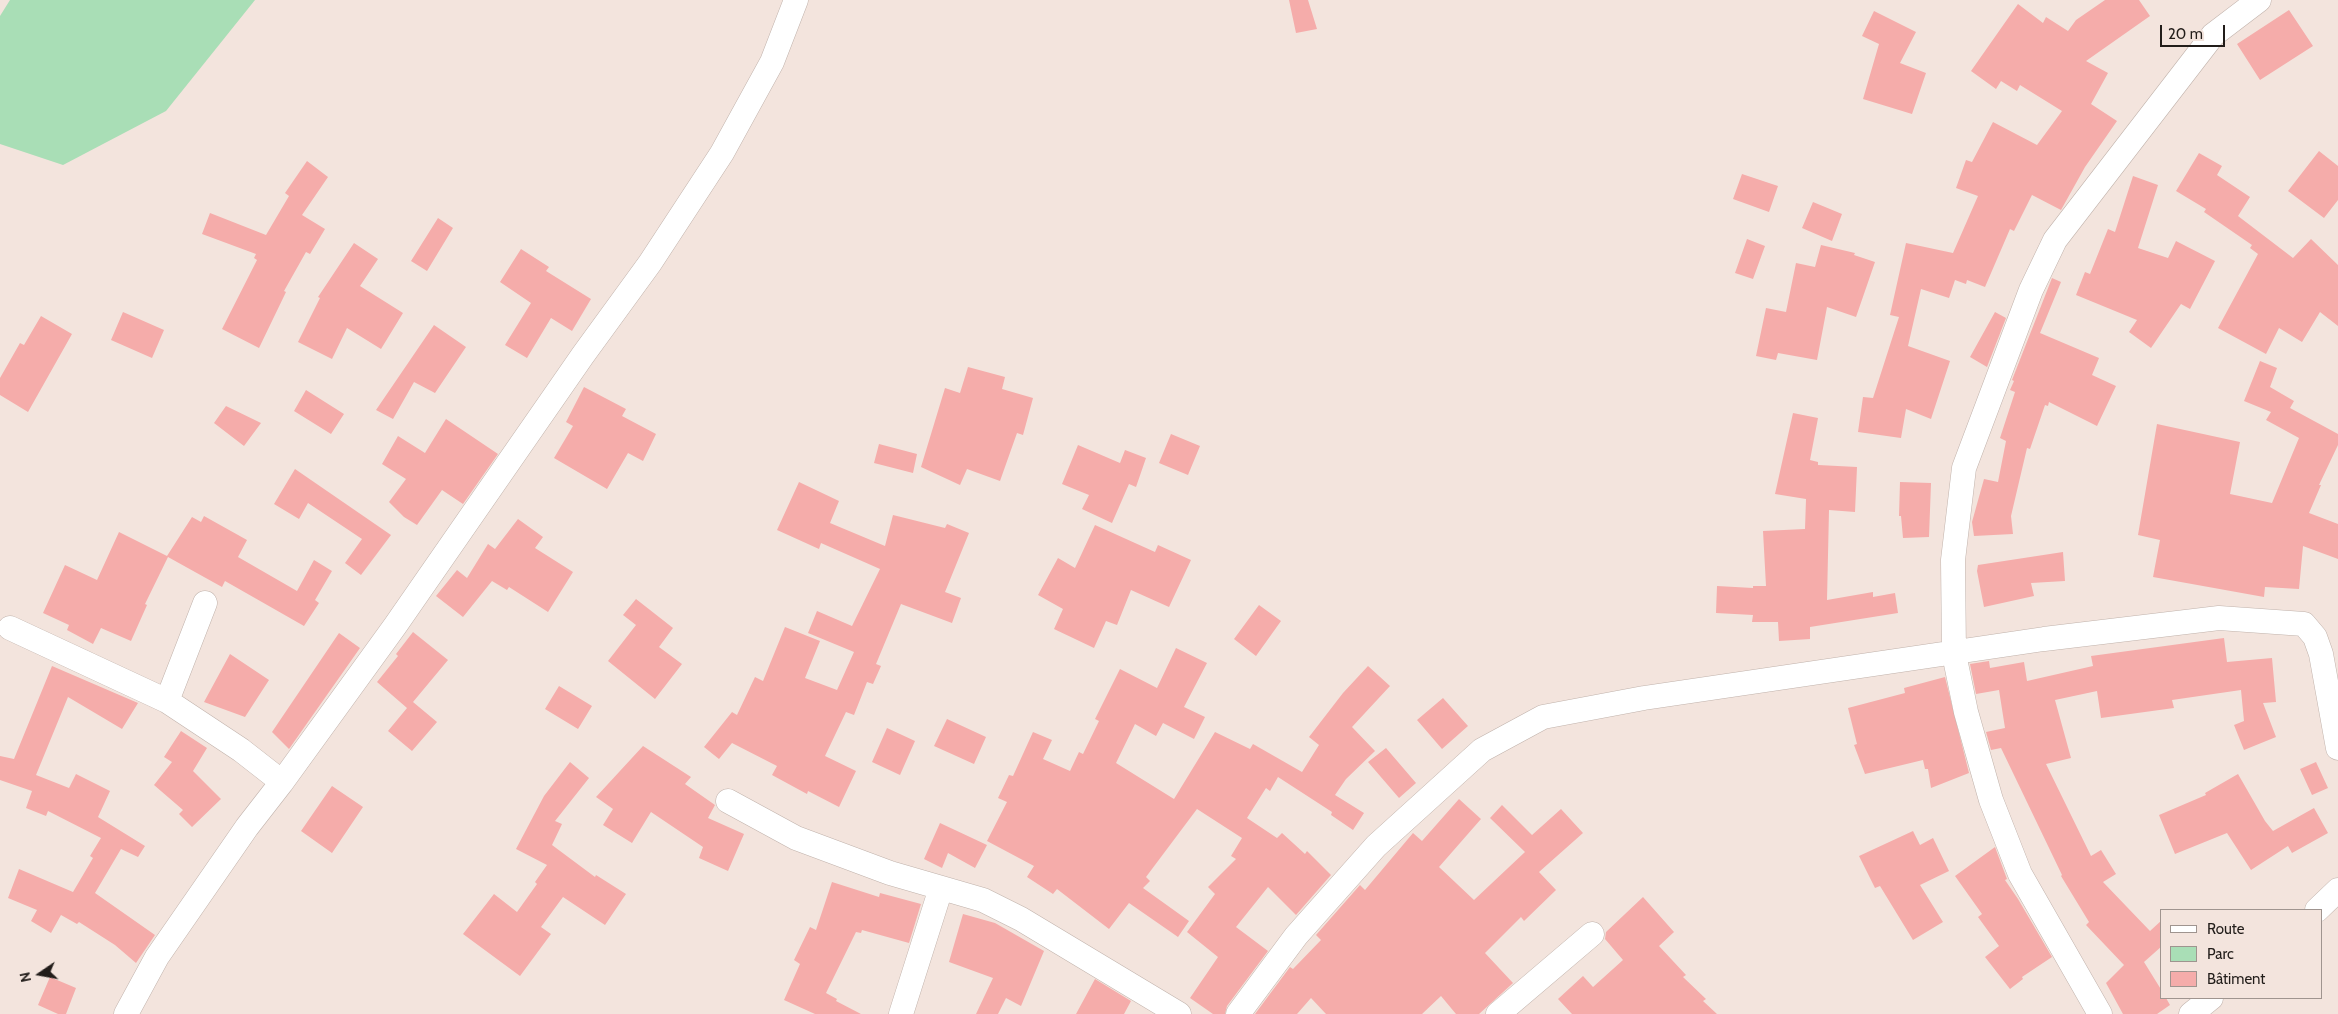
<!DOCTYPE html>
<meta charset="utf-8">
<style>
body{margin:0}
#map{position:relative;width:2338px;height:1014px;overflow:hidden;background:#f3e4dd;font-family:Cabin,sans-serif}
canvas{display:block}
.legend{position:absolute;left:2160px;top:909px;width:162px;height:90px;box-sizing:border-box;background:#f3e4dd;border:1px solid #9f948f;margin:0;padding:6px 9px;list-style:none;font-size:15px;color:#221d1a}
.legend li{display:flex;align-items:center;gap:10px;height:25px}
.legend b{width:25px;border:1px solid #9f948f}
.north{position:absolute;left:15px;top:949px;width:50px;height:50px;-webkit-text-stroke:4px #f3e4dd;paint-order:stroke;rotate:258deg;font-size:14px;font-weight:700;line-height:20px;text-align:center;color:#221d1a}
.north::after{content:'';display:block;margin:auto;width:18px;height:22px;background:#221d1a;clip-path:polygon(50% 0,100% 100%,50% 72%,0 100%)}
.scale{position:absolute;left:2160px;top:25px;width:65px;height:22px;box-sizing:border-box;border:2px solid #221d1a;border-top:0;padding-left:6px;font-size:15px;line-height:18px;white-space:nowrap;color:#221d1a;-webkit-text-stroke:4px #f3e4dd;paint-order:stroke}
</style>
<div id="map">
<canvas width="2338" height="1014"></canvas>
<ul class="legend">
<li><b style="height:6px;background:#fff"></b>Route</li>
<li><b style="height:14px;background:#a9deb6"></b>Parc</li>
<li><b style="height:14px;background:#f5acaa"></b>Bâtiment</li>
</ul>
<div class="north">N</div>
<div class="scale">20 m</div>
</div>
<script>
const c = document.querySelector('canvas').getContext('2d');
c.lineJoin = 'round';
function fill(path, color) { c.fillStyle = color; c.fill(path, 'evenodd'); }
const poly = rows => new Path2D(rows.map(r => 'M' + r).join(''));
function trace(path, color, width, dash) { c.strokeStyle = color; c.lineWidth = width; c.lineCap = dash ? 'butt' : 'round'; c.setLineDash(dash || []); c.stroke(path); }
fill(poly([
 [10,0,255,0,166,111,63,165,0,144,0,16]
]), '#a9deb6');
fill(poly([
 [1289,0,1308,0,1317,29,1296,33],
 [2105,0,2139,0,2150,16,2086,61,2108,73,2091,104,2117,121,2085,167,2061,210,2032,195,2014,231,2010,229,1985,287,1967,280,1966,284,1955,280,1949,298,1921,289,1908,346,1950,361,1931,419,1906,409,1901,438,1858,432,1863,397,1873,398,1899,317,1890,315,1906,243,1953,253,1978,196,1956,188,1966,160,1972,162,1993,122,2037,145,2062,111,2020,85,2017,91,2001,81,1996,89,1971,71,2018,4,2043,23,2046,17,2068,31,2076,20],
 [2289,10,2313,46,2260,80,2237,44],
 [1874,11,1916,32,1900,63,1926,73,1912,114,1863,99,1879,44,1862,36],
 [2319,151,2338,166,2338,200,2324,218,2288,191],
 [2199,153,2222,166,2217,175,2250,197,2238,216,2293,258,2311,239,2338,265,2338,326,2320,312,2302,342,2279,328,2266,354,2218,328,2258,254,2250,248,2252,245,2204,212,2206,209,2176,191],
 [307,161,328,177,302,215,325,229,310,254,306,252,284,291,286,292,259,348,222,329,257,260,254,258,256,254,202,234,210,213,266,235,289,196,285,193],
 [1742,174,1778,186,1769,212,1733,199],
 [2133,176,2158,185,2138,248,2168,258,2176,241,2215,261,2190,309,2181,304,2151,348,2129,332,2137,320,2076,295,2085,272,2090,274,2108,229,2115,232],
 [1813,202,1842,214,1832,241,1802,228],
 [438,218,453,228,427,271,411,261],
 [1747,239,1765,246,1753,279,1735,273],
 [354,243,378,259,360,286,403,313,381,349,347,328,332,359,298,342,320,298,318,297],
 [1821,245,1855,253,1854,255,1875,262,1856,317,1827,307,1817,360,1778,353,1776,360,1756,356,1766,308,1786,312,1796,263,1815,267],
 [521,249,549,267,546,271,591,299,572,331,551,318,527,358,505,345,531,303,500,282],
 [2052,278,2061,282,2040,333,2099,358,2092,375,2116,386,2097,426,2049,402,2048,406,2045,405,2030,449,2027,448,2011,516,2013,534,1974,536,1972,522,1984,479,1998,482,2006,441,2000,438,2015,392,2010,390,2014,381,2012,380],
 [123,312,164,330,152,358,111,340],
 [1995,312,2006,318,1987,367,1970,357],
 [41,316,72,334,28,412,0,395,0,378,20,343,24,345],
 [434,325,466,347,435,393,414,382,393,419,376,410],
 [2260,361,2277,368,2270,387,2294,401,2290,408,2338,434,2338,445,2319,485,2321,485,2309,513,2338,524,2338,559,2303,546,2299,589,2265,587,2264,597,2153,577,2160,540,2138,535,2157,424,2240,442,2230,494,2272,503,2299,438,2266,420,2271,412,2244,401],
 [968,367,1005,377,1002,389,1033,398,1023,435,1017,433,1000,481,967,469,960,485,921,467,945,388,960,393],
 [584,387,626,409,622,416,656,434,643,461,628,453,607,489,554,458,573,426,566,422],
 [306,390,344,414,331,434,294,411],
 [226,406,261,423,244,446,214,423],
 [1793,413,1818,418,1810,460,1818,462,1818,465,1857,467,1855,512,1829,510,1827,600,1873,592,1873,597,1895,593,1898,613,1810,627,1810,639,1779,641,1778,622,1752,622,1753,615,1716,613,1717,586,1753,588,1753,586,1766,586,1763,531,1805,529,1806,499,1775,494],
 [446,419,498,454,463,504,442,490,417,525,404,517,389,502,406,479,382,464,398,436,425,453],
 [1171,434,1200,446,1188,475,1159,463],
 [879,444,917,454,913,473,874,463],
 [1078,445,1120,463,1125,450,1146,458,1136,487,1129,484,1112,523,1082,509,1089,495,1062,484],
 [295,469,391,535,361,575,345,563,362,539,308,503,299,519,274,504],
 [799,482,839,501,830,523,885,546,893,515,945,528,947,524,969,533,945,592,961,598,952,623,901,604,876,664,881,666,873,684,867,682,854,715,846,712,825,756,856,771,839,807,808,791,807,794,772,775,777,766,732,743,719,759,704,747,732,712,737,715,755,677,763,681,785,627,820,641,805,678,837,690,854,652,808,633,817,611,852,626,880,569,821,543,819,549,777,530],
 [1900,482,1931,483,1929,537,1903,538,1901,516,1899,516],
 [204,516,247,540,238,557,297,591,314,560,332,571,315,600,319,603,304,626,225,581,222,587,168,557,145,604,147,605,131,641,101,628,93,644,67,630,69,625,43,613,65,565,97,580,119,532,167,556,192,517,201,522],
 [518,519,543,537,535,548,573,572,548,612,509,587,507,590,492,581,463,617,436,596,457,570,467,578,488,544,495,549],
 [1095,525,1155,552,1158,545,1191,560,1169,607,1131,590,1117,625,1106,621,1094,648,1054,629,1063,609,1038,595,1058,558,1075,568],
 [2063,552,2065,581,2031,583,2034,596,1984,607,1977,571,1978,565],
 [636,599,673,628,659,647,682,664,655,699,608,661,636,625,623,615],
 [1259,605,1281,621,1256,656,1234,639],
 [413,632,448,660,413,702,437,722,412,751,388,731,407,708,377,682,398,656,396,654],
 [339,633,360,648,289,749,272,732],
 [2224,638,2227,662,2272,658,2276,702,2263,703,2276,737,2244,750,2234,725,2244,721,2241,690,2172,700,2174,708,2101,718,2097,691,2055,700,2071,758,2046,764,2091,856,2101,850,2116,874,2103,882,2150,931,2162,920,2162,946,2144,962,2162,991,2162,998,2166,998,2170,1005,2157,1014,2123,1014,2106,983,2124,965,2086,925,2089,922,2061,876,2062,875,2001,748,1991,750,1986,732,2005,728,1999,690,1976,694,1970,664,1989,661,1990,668,2024,662,2027,681,2093,666,2091,656],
 [1176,648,1207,663,1184,707,1205,717,1194,739,1163,723,1156,736,1135,724,1116,763,1174,799,1215,732,1250,749,1253,744,1302,772,1319,745,1309,737,1343,693,1368,666,1390,686,1352,727,1375,751,1346,779,1335,795,1364,813,1353,830,1331,815,1332,812,1278,777,1270,791,1266,788,1247,818,1277,838,1282,833,1305,854,1307,851,1331,875,1296,915,1268,887,1236,927,1268,951,1227,1006,1225,1014,1213,1014,1190,998,1218,957,1187,932,1215,894,1208,887,1236,859,1231,856,1242,838,1197,809,1146,877,1150,881,1143,888,1189,921,1178,937,1129,903,1109,929,1057,889,1053,894,1027,877,1034,866,987,841,1007,802,998,798,1009,775,1013,776,1033,732,1052,740,1043,759,1070,771,1079,752,1083,754,1099,721,1095,719,1120,669,1157,688],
 [230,654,269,680,245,717,204,702],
 [52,666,138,703,122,729,68,697,36,775,69,788,76,774,110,791,98,817,145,846,138,857,121,849,95,893,155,935,136,963,115,945,79,922,77,924,61,915,51,933,31,921,37,910,8,898,19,869,73,892,93,858,90,856,101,838,48,811,46,816,26,808,32,791,0,780,0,756,14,759],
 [1945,677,1969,773,1931,788,1928,769,1925,769,1923,760,1865,774,1854,745,1857,744,1848,708,1905,693,1904,688],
 [559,686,592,706,578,729,545,709],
 [1443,698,1468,726,1442,749,1417,720],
 [947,719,986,737,974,764,934,746],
 [887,728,915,741,900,775,872,762],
 [181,731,207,748,193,771,221,799,192,827,179,814,183,810,154,785,172,762,164,757],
 [643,746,691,777,685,784,715,805,708,818,744,834,728,871,699,858,703,847,651,812,632,843,603,825,613,809,596,797],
 [1386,748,1416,783,1399,798,1368,762],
 [570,762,589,778,555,821,562,824,552,845,595,877,596,875,626,894,605,925,563,897,541,927,551,934,520,976,463,934,494,894,517,912,537,884,535,882,547,865,516,849,544,796],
 [2316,762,2328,788,2312,795,2300,769],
 [2238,774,2265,821,2273,831,2314,808,2328,833,2292,853,2288,846,2251,870,2227,833,2175,854,2159,815,2206,795,2205,793],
 [332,786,363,807,332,853,301,831],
 [1459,799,1481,819,1439,867,1474,900,1525,852,1490,818,1502,805,1532,835,1561,809,1583,833,1539,872,1556,890,1524,921,1521,917,1485,953,1513,983,1479,1014,1456,1014,1441,996,1422,1014,1326,1014,1311,998,1297,1014,1255,1014,1290,967,1293,969,1321,940,1316,935,1360,885,1365,890,1413,833,1422,841],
 [940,823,987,845,975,868,948,853,942,868,924,859],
 [1913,831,1920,845,1933,838,1949,871,1920,885,1943,922,1913,940,1880,886,1875,888,1859,856],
 [1995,847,2007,879,2005,880,2018,899,2052,957,2022,977,2023,979,2010,989,1985,957,1999,946,1978,917,1982,914,1955,876],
 [832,882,879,897,880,893,921,904,909,943,862,930,861,933,856,932,826,993,837,999,836,1001,861,1014,815,1014,784,1000,800,964,794,960,810,927,816,930],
 [1643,897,1674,932,1659,946,1686,975,1683,977,1706,999,1703,1001,1717,1014,1572,1014,1558,999,1583,976,1593,987,1623,960,1605,939,1606,932],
 [963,914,995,923,1044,951,1021,1006,1006,998,998,1014,976,1014,993,978,949,962],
 [50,977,76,988,66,1014,58,1014,38,1005],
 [1095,979,1131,1001,1124,1014,1076,1014]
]), '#f5acaa');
const minor = poly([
 [205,603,167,701,241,750,282,782],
 [10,628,167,701],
 [728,801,796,838,890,873,983,900,1021,919,1179,1014],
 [2317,910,2338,890],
 [126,1014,157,957,247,827,282,782,395,626,583,355,650,263,722,153,772,62,796,0],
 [901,1014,941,888],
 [1238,1014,1296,936,1376,846,1482,750,1543,717,1644,698,2044,639,2219,618,2304,624,2315,637,2321,654,2338,748],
 [1498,1014,1592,934],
 [2100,1014,2020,874,1991,800,1966,712,1954,654,1953,560,1964,468,2031,290,2055,240,2213,35,2259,0],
 [2191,1014,2211,998]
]);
trace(minor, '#c0b2ab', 25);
trace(minor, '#fff', 24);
</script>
